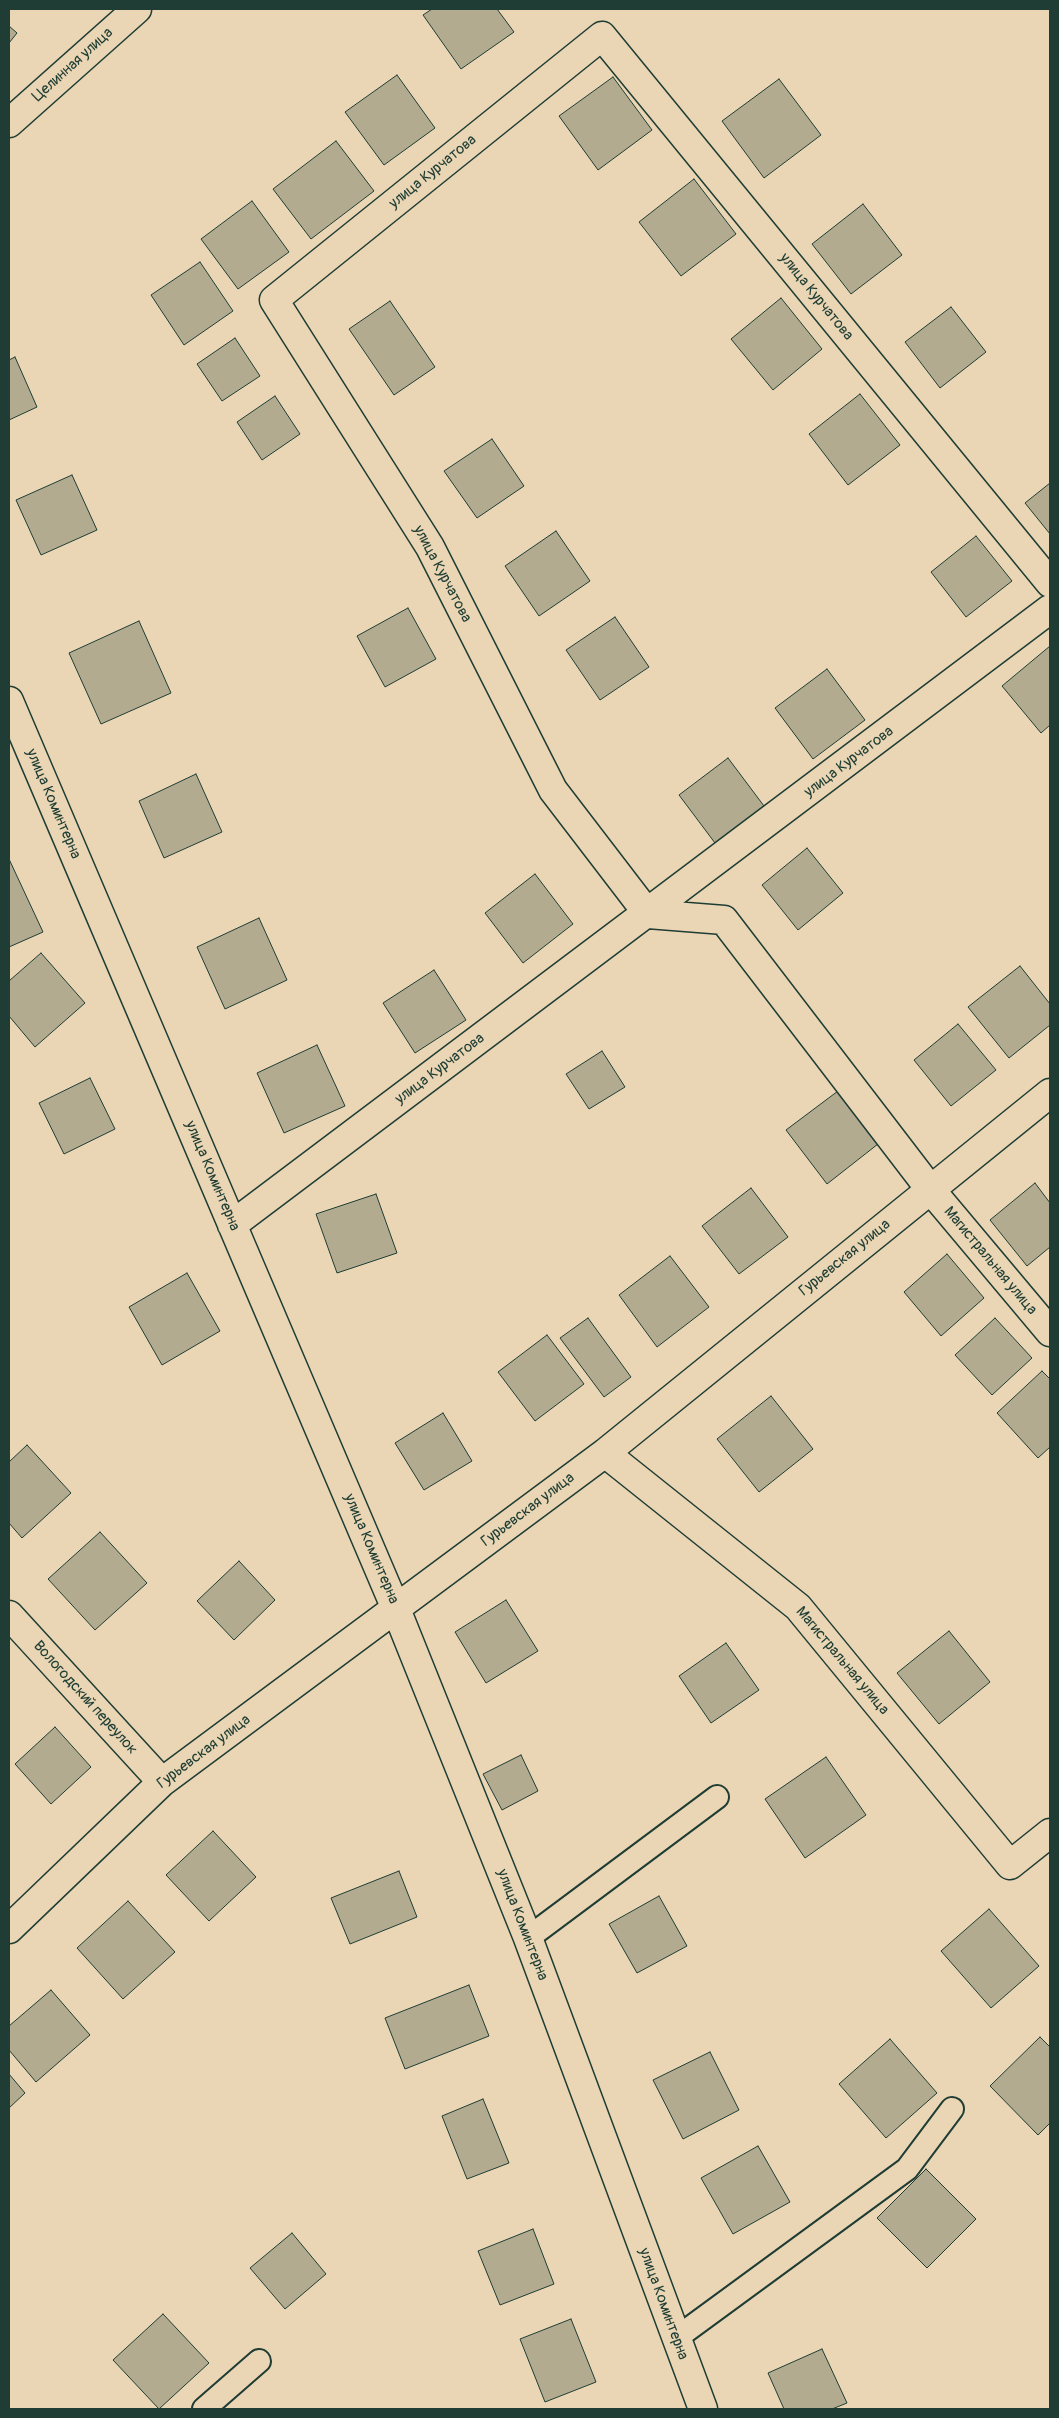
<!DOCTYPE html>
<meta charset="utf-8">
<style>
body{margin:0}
#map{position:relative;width:1059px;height:2418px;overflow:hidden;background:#ead6b4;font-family:Pangolin,sans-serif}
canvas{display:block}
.frame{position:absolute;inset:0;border:10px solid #1f3d34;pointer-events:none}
</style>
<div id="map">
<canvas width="1059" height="2418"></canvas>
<div class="frame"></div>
</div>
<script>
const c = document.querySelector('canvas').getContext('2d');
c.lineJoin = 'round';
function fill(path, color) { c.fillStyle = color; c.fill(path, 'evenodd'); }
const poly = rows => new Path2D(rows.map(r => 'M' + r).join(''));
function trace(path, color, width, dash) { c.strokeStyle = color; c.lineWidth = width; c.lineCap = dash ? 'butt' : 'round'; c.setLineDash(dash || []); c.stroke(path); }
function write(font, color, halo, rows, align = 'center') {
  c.font = font + ' Pangolin,sans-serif'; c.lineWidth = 4; c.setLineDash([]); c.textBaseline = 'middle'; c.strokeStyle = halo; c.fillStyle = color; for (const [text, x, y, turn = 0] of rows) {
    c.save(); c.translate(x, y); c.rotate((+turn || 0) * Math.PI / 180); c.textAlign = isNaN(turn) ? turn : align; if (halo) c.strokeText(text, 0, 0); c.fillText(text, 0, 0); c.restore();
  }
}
const building = poly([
 [432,9,497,9,514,32,461,69,423,15,432,9],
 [9,26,17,33,9,43,9,26],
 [397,75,435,128,384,165,345,112,397,75],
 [613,77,652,130,598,170,559,116,613,77],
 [779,79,821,135,764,178,722,121,779,79],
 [336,141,374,191,311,239,273,189,336,141],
 [694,179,736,234,681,276,639,222,694,179],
 [252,201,289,252,238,289,201,239,252,201],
 [863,204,902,255,851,294,812,244,863,204],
 [200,262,233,311,184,345,151,295,200,262],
 [781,298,822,349,773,390,731,339,781,298],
 [390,301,435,367,394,395,349,329,390,301],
 [951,307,986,352,940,388,905,342,951,307],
 [235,338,260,376,222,401,197,364,235,338],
 [15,357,37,407,9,420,9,360,15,357],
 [860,394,900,445,848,485,809,434,860,394],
 [275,396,300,434,262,460,237,422,275,396],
 [492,439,524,486,477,518,444,471,492,439],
 [72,475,97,530,41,555,16,500,72,475],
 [1050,483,1050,534,1025,503,1050,483],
 [556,531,590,581,539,616,505,566,556,531],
 [976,536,1012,581,966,617,931,572,976,536],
 [408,608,436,659,385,687,357,636,408,608],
 [615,617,649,667,600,700,566,650,615,617],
 [139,621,171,693,101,724,69,653,139,621],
 [1050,646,1050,725,1041,733,1002,686,1050,646],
 [827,669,865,720,813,759,775,708,827,669],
 [728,758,764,806,715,843,679,795,728,758],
 [196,774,222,832,164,858,139,801,196,774],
 [807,848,843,893,798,930,762,885,807,848],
 [9,859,43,932,9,947,9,859],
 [535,874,573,924,523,963,485,913,535,874],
 [259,918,287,980,225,1009,197,947,259,918],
 [41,953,85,1003,35,1047,9,1016,9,981,41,953],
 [1020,966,1050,1004,1050,1025,1009,1058,968,1007,1020,966],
 [434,970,466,1020,415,1053,383,1003,434,970],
 [958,1024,996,1070,951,1106,914,1060,958,1024],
 [317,1045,345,1106,284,1133,257,1073,317,1045],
 [602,1051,625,1087,589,1109,566,1074,602,1051],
 [90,1078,115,1129,64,1154,39,1103,90,1078],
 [838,1091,878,1144,827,1184,786,1130,838,1091],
 [1035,1183,1050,1203,1050,1247,1027,1266,990,1220,1035,1183],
 [751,1188,788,1237,739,1274,702,1226,751,1188],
 [376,1194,397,1253,337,1273,316,1214,376,1194],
 [947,1254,984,1298,941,1336,904,1292,947,1254],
 [670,1256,709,1307,657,1347,619,1295,670,1256],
 [187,1273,220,1331,162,1365,129,1307,187,1273],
 [588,1318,631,1377,604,1397,560,1338,588,1318],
 [995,1318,1032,1358,992,1395,955,1355,995,1318],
 [547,1335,584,1384,535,1421,498,1372,547,1335],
 [1042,1371,1050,1379,1050,1447,1038,1458,997,1413,1042,1371],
 [771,1396,813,1449,759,1492,717,1439,771,1396],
 [443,1413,472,1461,424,1490,395,1443,443,1413],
 [27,1445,71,1493,22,1538,9,1523,9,1462,27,1445],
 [100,1532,147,1583,95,1630,48,1579,100,1532],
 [239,1561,275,1600,234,1640,197,1601,239,1561],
 [506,1600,538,1651,486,1683,455,1632,506,1600],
 [949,1631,990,1682,939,1724,897,1673,949,1631],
 [726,1643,759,1690,711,1723,679,1676,726,1643],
 [55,1727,91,1767,51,1804,15,1764,55,1727],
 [521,1755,538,1791,502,1810,483,1774,521,1755],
 [826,1757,866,1815,805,1858,765,1799,826,1757],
 [213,1831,256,1877,209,1921,166,1875,213,1831],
 [399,1871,417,1917,350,1944,331,1898,399,1871],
 [659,1896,687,1946,637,1973,609,1924,659,1896],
 [128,1901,175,1952,123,1999,77,1948,128,1901],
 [989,1909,1039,1966,991,2008,941,1951,989,1909],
 [469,1985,489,2036,405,2069,385,2018,469,1985],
 [51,1990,90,2035,36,2082,9,2050,9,2026,51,1990],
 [1040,2037,1050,2047,1050,2123,1038,2135,990,2086,1040,2037],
 [890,2039,937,2093,886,2138,839,2084,890,2039],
 [710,2052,739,2110,683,2139,653,2080,710,2052],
 [9,2074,25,2093,9,2108,9,2074],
 [483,2099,509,2163,467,2179,442,2116,483,2099],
 [758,2146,790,2202,733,2234,701,2178,758,2146],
 [926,2169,976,2219,927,2268,877,2218,926,2169],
 [533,2229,554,2284,500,2305,478,2251,533,2229],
 [292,2233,326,2274,285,2309,250,2268,292,2233],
 [163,2314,209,2363,159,2409,113,2360,163,2314],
 [571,2319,596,2382,545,2402,520,2339,571,2319],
 [822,2349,847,2403,832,2409,784,2409,768,2373,822,2349]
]);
fill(building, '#b2ab90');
trace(building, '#1f3d34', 1);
const lane = poly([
 [528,1938,717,1797],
 [675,2339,907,2169,952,2109],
 [204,2409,259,2361]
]);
const street = poly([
 [9,123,137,9],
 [1050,583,602,36,274,300,430,547,553,790,648,914,724,920,930,1189,1050,1332],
 [9,701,396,1609,528,1938,703,2409],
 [232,1225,1050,609],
 [605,1453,798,1607,1010,1865,1050,1833],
 [9,1615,162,1782],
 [9,1929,162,1782,605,1453,1050,1093]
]);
trace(lane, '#1f3d34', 26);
trace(street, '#1f3d34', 31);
trace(lane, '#ead6b4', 22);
trace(street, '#ead6b4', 28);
write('15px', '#1f3d34', '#ead6b4', [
 ["Целинная улица",73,65,-42],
 ["улица Курчатова",433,172,-39],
 ["улица Курчатова",816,297,51],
 ["улица Курчатова",442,574,62],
 ["улица Курчатова",849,762,-37],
 ["улица Коминтерна",53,804,67],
 ["улица Курчатова",440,1069,-37],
 ["улица Коминтерна",212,1176,67],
 ["Гурьевская улица",845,1258,-39],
 ["Магистральная улица",990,1261,50],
 ["Гурьевская улица",528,1510,-37],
 ["улица Коминтерна",371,1549,67],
 ["Магистральная улица",842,1661,50],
 ["Вологодский переулок",85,1698,48],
 ["Гурьевская улица",204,1752,-37],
 ["улица Коминтерна",522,1925,69],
 ["улица Коминтерна",663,2304,70]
]);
</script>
